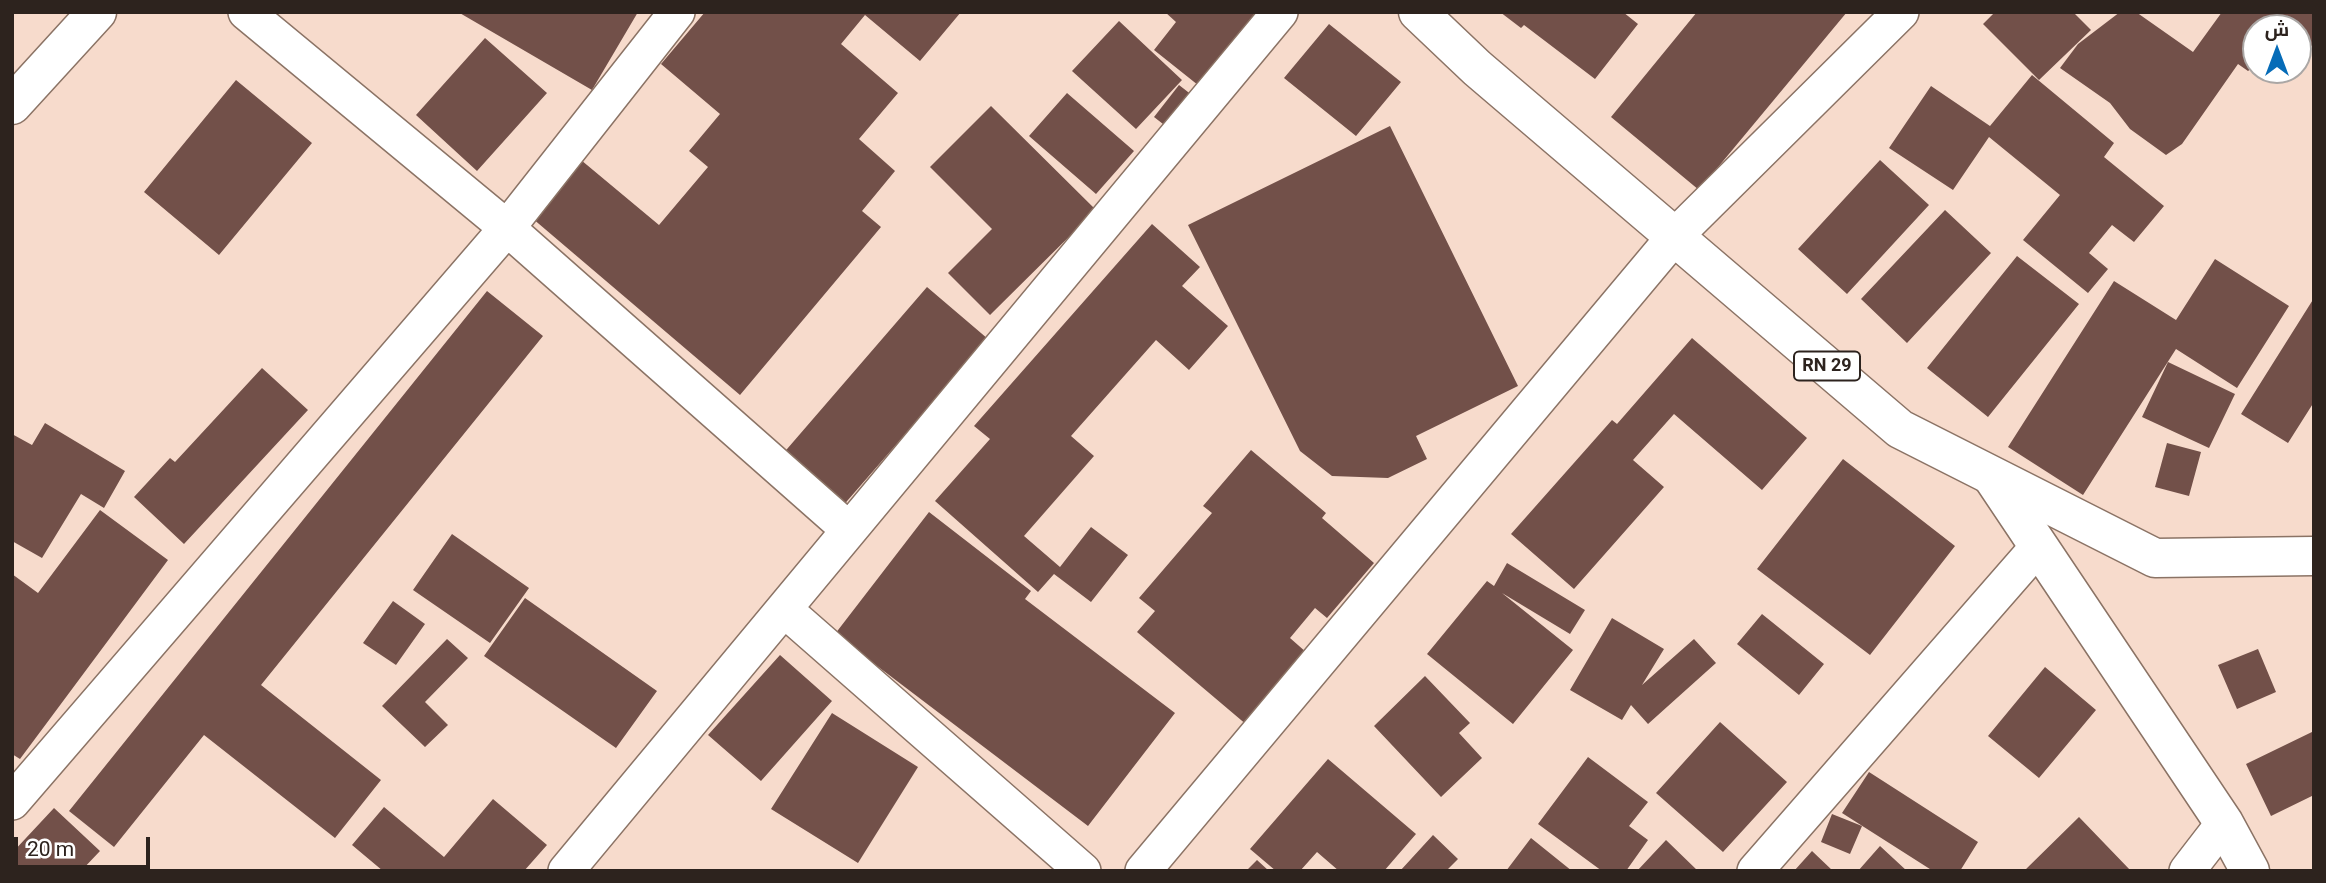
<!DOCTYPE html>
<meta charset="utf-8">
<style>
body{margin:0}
#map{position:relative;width:2326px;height:883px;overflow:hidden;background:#f7dbcc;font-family:Roboto,Cairo,sans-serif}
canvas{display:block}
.frame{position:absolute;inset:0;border:14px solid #2d231e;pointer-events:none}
.north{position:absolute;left:2242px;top:14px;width:70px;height:70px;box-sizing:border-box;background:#fff;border:2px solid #aba7a5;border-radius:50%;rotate:0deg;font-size:19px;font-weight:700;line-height:28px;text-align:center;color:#2d231e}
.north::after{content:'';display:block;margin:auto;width:24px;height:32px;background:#066cb8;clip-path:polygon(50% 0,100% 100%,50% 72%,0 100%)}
.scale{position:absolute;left:14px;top:837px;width:136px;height:32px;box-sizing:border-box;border:4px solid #2d231e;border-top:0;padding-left:9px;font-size:21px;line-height:24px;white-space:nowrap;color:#2d231e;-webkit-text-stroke:5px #fff;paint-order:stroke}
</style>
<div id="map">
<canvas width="2326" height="883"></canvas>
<div class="frame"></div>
<div class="north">ش</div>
<div class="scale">20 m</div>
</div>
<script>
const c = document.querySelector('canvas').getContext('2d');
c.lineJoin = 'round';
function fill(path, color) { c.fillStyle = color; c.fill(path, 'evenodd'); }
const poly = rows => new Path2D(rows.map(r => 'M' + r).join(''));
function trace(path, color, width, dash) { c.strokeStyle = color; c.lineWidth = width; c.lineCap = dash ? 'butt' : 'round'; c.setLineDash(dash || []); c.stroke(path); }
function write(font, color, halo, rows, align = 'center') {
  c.font = font + ' Roboto,sans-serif'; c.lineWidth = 7; c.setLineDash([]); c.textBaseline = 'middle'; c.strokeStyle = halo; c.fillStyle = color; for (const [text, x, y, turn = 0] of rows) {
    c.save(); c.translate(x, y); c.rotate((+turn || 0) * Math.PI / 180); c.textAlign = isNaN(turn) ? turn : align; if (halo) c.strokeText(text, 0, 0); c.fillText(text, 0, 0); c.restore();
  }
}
fill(poly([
 [458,12,638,12,592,90],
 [705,12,961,12,920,61,865,15,841,44,898,93,859,139,895,171,862,211,881,227,740,395,532,218,581,160,659,225,708,167,689,151,720,114,661,64],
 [1165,12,1259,12,1208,93,1154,50,1176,22],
 [1500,12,1623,12,1638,24,1595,79,1524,25,1521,28],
 [1697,12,1847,12,1699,190,1611,117],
 [1995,12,2073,12,2091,30,2039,80,1983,24],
 [2120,12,2136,12,2193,52,2222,12,2314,12,2314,49,2301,32,2298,35,2298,28,2256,28,2256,65,2248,71,2238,64,2182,144,2166,155,2130,129,2110,103,2060,68,2078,44],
 [1119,21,1182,80,1136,129,1072,71],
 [1329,24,1401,82,1356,136,1284,78],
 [485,38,547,93,477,171,416,115],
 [2032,75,2114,143,2104,157,2164,206,2134,242,2112,225,2089,253,2108,269,2088,293,2023,240,2060,195,1989,137,1953,190,1889,148,1931,86,1990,126],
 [236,80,312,143,219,255,144,192],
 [1179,85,1197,99,1172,131,1154,117],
 [1067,93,1134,151,1096,194,1029,136],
 [991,106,1096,210,990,315,948,273,992,229,930,167],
 [1390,126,1518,386,1416,436,1427,459,1388,478,1332,476,1300,451,1188,225],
 [1880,160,1929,205,1847,294,1798,249],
 [1945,210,1991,253,1907,343,1861,299],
 [1152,224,1200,267,1182,286,1228,326,1189,370,1156,340,1071,436,1094,456,1024,536,1060,567,1091,527,1128,555,1091,602,1054,574,1038,592,935,501,990,439,974,426],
 [2017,256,2079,304,1988,417,1927,368],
 [2215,259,2289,306,2237,388,2176,349,2083,495,2008,447,2114,281,2176,320],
 [927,287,988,339,841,508,781,456],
 [487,291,543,336,261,685,381,780,335,838,204,735,114,847,69,811],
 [2314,298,2314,402,2288,443,2241,414],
 [1692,338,1807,438,1762,490,1674,414,1633,460,1664,487,1574,589,1511,534,1612,420,1617,424],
 [2168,362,2235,394,2209,448,2142,417],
 [262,368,308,410,184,544,134,497,170,458,175,462],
 [45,423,125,471,104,508,81,494,42,558,12,541,12,434,32,445],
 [2167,443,2201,452,2189,496,2155,487],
 [1251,450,1326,513,1322,518,1374,563,1327,618,1315,608,1290,638,1315,660,1254,731,1137,632,1155,611,1139,598,1212,513,1203,506],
 [1843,459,1955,546,1870,655,1757,569],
 [100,510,168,560,20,759,12,754,12,574,38,593],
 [929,512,1031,591,1025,599,1175,713,1088,826,835,634],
 [452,534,529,588,490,643,413,590],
 [1507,563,1585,610,1570,634,1502,593,1573,650,1513,724,1427,654,1487,581,1494,586],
 [525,598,657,691,616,748,484,656],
 [393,601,425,624,396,665,363,643],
 [1762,614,1824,664,1799,695,1737,644],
 [1612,618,1664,649,1642,685,1694,639,1716,663,1648,724,1631,705,1622,720,1570,690],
 [447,639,468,658,425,702,448,725,425,747,382,706],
 [2258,649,2276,692,2237,709,2218,665],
 [780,655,832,701,761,781,708,735],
 [2045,667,2096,710,2039,778,1988,736],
 [1425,676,1470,723,1459,733,1482,758,1441,797,1374,726],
 [832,713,918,767,858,863,771,809],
 [1720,722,1787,782,1723,852,1656,793],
 [2314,731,2314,795,2271,816,2246,764],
 [1588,757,1648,802,1629,826,1648,840,1626,871,1602,871,1538,824],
 [1328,759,1416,834,1384,871,1339,871,1317,852,1300,871,1276,871,1250,849],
 [1869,772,1978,842,1960,871,1933,871,1842,813],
 [493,799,547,845,524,871,383,871,352,845,384,807,444,857],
 [54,808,100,851,81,871,12,871,12,853],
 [1832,814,1862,826,1850,854,1821,842],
 [2079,817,2131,871,2024,871],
 [1433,835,1458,859,1446,871,1400,871],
 [1531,838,1572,871,1506,871],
 [1666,840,1698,871,1637,871],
 [1880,846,1907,871,1858,871],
 [1812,851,1833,871,1794,871],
 [1257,860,1269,871,1246,871]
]), '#725049');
const minor = poly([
 [246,12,507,228,848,529],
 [785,610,1083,871],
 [12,802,507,228,677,12],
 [566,871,1280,12],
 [1143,871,1675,236,1901,12],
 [1755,871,2037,548],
 [2187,871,2224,823]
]);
const tertiary = poly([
 [12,105,97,12]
]);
const secondary = poly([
 [1993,478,2224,823,2250,871]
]);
const primary = poly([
 [1418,12,1477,68,1900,429,2155,558,2314,556]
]);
trace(minor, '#8b7365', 38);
trace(tertiary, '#8b7365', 41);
trace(secondary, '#8b7365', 41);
trace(primary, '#8b7365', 41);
trace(minor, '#fff', 35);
trace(tertiary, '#fff', 38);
trace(secondary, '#fff', 38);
trace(primary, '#fff', 38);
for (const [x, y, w] of [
 [1827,366,66]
]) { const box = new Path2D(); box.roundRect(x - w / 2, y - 14.5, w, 29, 5); c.fillStyle = '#fff'; c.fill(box); trace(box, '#2d231e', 2); }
write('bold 18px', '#2d231e', null, [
 ["RN 29",1827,366]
]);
</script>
